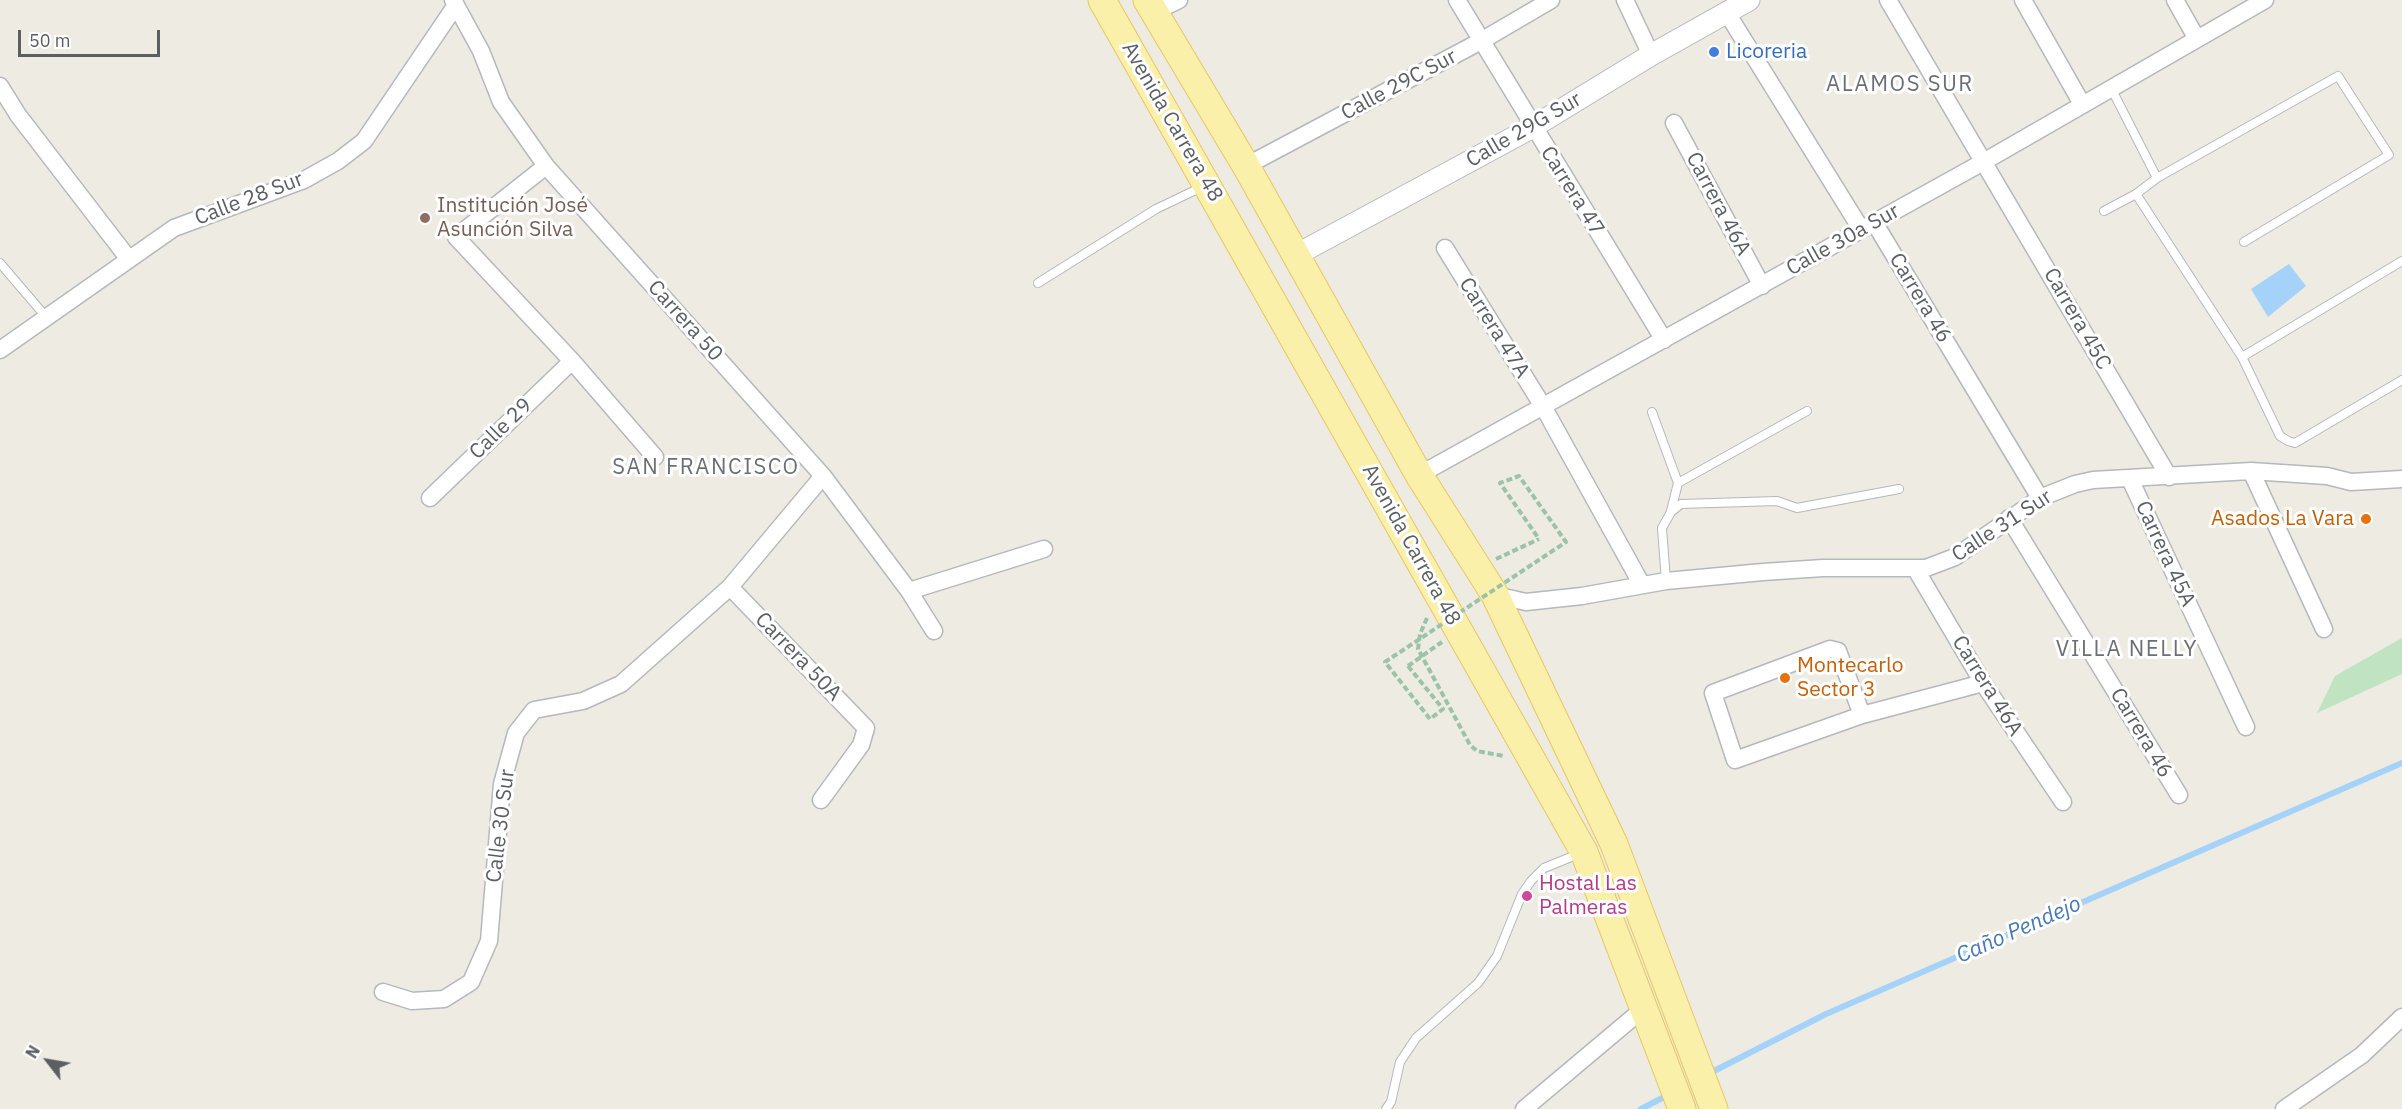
<!DOCTYPE html>
<meta charset="utf-8">
<style>
body{margin:0}
#map{position:relative;width:2402px;height:1109px;overflow:hidden;background:#edebe2;font-family:"IBM Plex Sans",sans-serif}
canvas{display:block}
.north{position:absolute;left:18px;top:1031px;width:60px;height:60px;-webkit-text-stroke:4px #fff;paint-order:stroke;rotate:301deg;font-size:16px;font-weight:700;line-height:24px;text-align:center;color:#5b5e62}
.north::after{content:'';display:block;margin:auto;width:21px;height:27px;background:#5b5e62;clip-path:polygon(50% 0,100% 100%,50% 72%,0 100%)}
.scale{position:absolute;left:18px;top:30px;width:142px;height:27px;box-sizing:border-box;border:3px solid #5b5e62;border-top:0;padding-left:8px;font-size:18px;line-height:21px;white-space:nowrap;color:#5b5e62;-webkit-text-stroke:4px #fff;paint-order:stroke}
</style>
<div id="map">
<canvas width="2402" height="1109"></canvas>
<div class="north">N</div>
<div class="scale">50 m</div>
</div>
<script>
const c = document.querySelector('canvas').getContext('2d');
c.lineJoin = 'round';
function fill(path, color) { c.fillStyle = color; c.fill(path, 'evenodd'); }
const poly = rows => new Path2D(rows.map(r => 'M' + r).join(''));
function trace(path, color, width, dash) { c.strokeStyle = color; c.lineWidth = width; c.lineCap = dash ? 'butt' : 'round'; c.setLineDash(dash || []); c.stroke(path); }
function write(font, color, halo, rows, align = 'center') {
  c.font = font + ' "IBM Plex Sans",sans-serif'; c.lineWidth = 6; c.setLineDash([]); c.textBaseline = 'middle'; c.strokeStyle = halo; c.fillStyle = color; for (const [text, x, y, turn = 0] of rows) {
    c.save(); c.translate(x, y); c.rotate((+turn || 0) * Math.PI / 180); c.textAlign = isNaN(turn) ? turn : align; if (halo) c.strokeText(text, 0, 0); c.fillText(text, 0, 0); c.restore();
  }
}
fill(poly([
 [2402,638,2402,674,2317,713,2335,676]
]), '#c0e3c1');
fill(poly([
 [2289,264,2306,286,2268,317,2251,289]
]), '#a5d2f9');
trace(poly([
 [1708,1074,1826,1014,2402,763],
 [1641,1109,1670,1094]
]), '#a5d2f9', 6);
const service = poly([
 [2111,88,2157,178],
 [2136,194,2242,357,2280,436,2288,441,2295,443,2402,380],
 [2104,211,2136,194,2157,178,2338,76,2389,155,2244,242],
 [0,263,47,318],
 [1038,283,1156,209,1204,186],
 [2242,357,2402,261],
 [1652,412,1678,483],
 [1671,511,1678,483,1807,411],
 [1666,581,1662,528,1671,512,1681,504,1777,501,1797,508,1899,489],
 [1386,1109,1391,1102,1400,1062,1416,1038,1478,983,1497,956,1522,894,1531,881,1544,868,1581,853]
]);
const minor = poly([
 [453,0,481,51,501,102,546,166,823,476,909,591,934,631],
 [1457,0,1664,340],
 [1625,0,1651,55],
 [1888,0,2169,477],
 [2023,0,2082,104],
 [2175,0,2197,39],
 [1154,12,1179,0],
 [1727,13,1861,229],
 [0,86,18,115,128,258],
 [1674,123,1762,286],
 [546,166,456,237,572,361,655,457],
 [1246,166,1481,41,1551,0],
 [1874,222,2040,498],
 [1445,248,1544,408,1642,585],
 [0,350,174,228,304,180,338,161,364,141,456,5],
 [2251,471,2324,629],
 [1419,475,1985,161,2265,0],
 [2130,479,2246,727],
 [430,498,572,361],
 [2009,518,2179,795],
 [1915,568,1983,683,2063,802],
 [730,587,866,728,861,745,821,800],
 [909,591,1044,549],
 [1495,595,1526,602,1582,596,1666,581,1763,572,1823,568,1926,568,1955,557,2040,498,2075,484,2093,480,2251,471,2327,476,2351,482,2402,479],
 [1862,715,1838,651,1830,649,1713,693,1735,760,1862,715,1983,683],
 [383,992,412,1001,444,999,471,982,489,941,502,784,516,733,534,710,583,701,621,684,730,587,823,476],
 [1524,1109,1643,1009],
 [2284,1109,2362,1055,2402,1017]
]);
const tertiary = poly([
 [1296,255,1533,127,1651,55,1749,0]
]);
const primary = poly([
 [1102,0,1584,852,1682,1109],
 [1147,0,1246,166,1419,475,1495,595,1614,844,1714,1109]
]);
trace(service, '#b5b8bc', 10);
trace(minor, '#b5b8bc', 19);
trace(tertiary, '#b5b8bc', 23);
trace(primary, '#e8c760', 29);
trace(poly([
 [1496,559,1539,539],
 [1427,618,1420,634,1418,649,1470,745,1477,751,1504,756],
 [1408,666,1442,642]
]), '#9ac3a7', 4, [6, 3]);
trace(service, '#fff', 8);
trace(minor, '#fff', 16);
trace(tertiary, '#fff', 21);
trace(primary, '#faf0aa', 27);
trace(poly([
 [1408,666,1443,709,1430,719,1385,662,1566,542,1519,476,1500,483,1539,539]
]), '#9ac3a7', 4, [6, 3]);
for (const [x, y, r, color] of [
 [1714,52,6,"#3f7fe0"],
 [425,218,6,"#8d6e63"],
 [2366,519,6,"#e8710a"],
 [1785,678,6,"#e8710a"],
 [1527,896,6,"#d1479c"]
]) { const dot = new Path2D(); dot.arc(x, y, r, 0, 2 * Math.PI); c.fillStyle = color; c.fill(dot); trace(dot, '#fff', 2); }
write('21px', '#366cbe', '#fff', [
 ["Licoreria",1726,52]
], 'left');
write('21px', '#5b5e62', '#fff', [
 ["Calle 29C Sur",1399,85,-28],
 ["Avenida Carrera 48",1172,122,60],
 ["Calle 29G Sur",1524,130,-30],
 ["Carrera 47",1572,191,58],
 ["Calle 28 Sur",249,199,-21],
 ["Carrera 46A",1718,204,62],
 ["Calle 30a Sur",1843,240,-29],
 ["Carrera 46",1920,298,59],
 ["Carrera 45C",2077,319,60],
 ["Carrera 50",685,321,48],
 ["Carrera 47A",1494,328,58],
 ["Calle 29",501,429,-44],
 ["Calle 31 Sur",2002,526,-33],
 ["Avenida Carrera 48",1411,545,61],
 ["Carrera 45A",2165,554,65],
 ["Carrera 50A",798,657,46],
 ["Carrera 46A",1987,686,58],
 ["Carrera 46",2141,733,59],
 ["Calle 30 Sur",501,826,-83]
]);
write('21px', '#785e54', '#fff', [
 ["Institución José",437,206],
 ["Asunción Silva",437,230]
], 'left');
write('21px', '#c56008', '#fff', [
 ["Asados La Vara",2354,519],
 ["Montecarlo",1797,666,"left"],
 ["Sector 3",1797,690,"left"]
], 'right');
write('21px', '#b23c85', '#fff', [
 ["Hostal Las",1539,884],
 ["Palmeras",1539,908]
], 'left');
c.letterSpacing = '1.5px';
write('22px', '#6c7074', '#fff', [
 ["ALAMOS SUR",1900,85],
 ["SAN FRANCISCO",706,468],
 ["VILLA NELLY",2127,650]
]);
c.letterSpacing = '0px';
write('italic 22px', '#4778b2', '#fff', [
 ["Caño Pendejo",2019,930,-24]
]);
</script>
